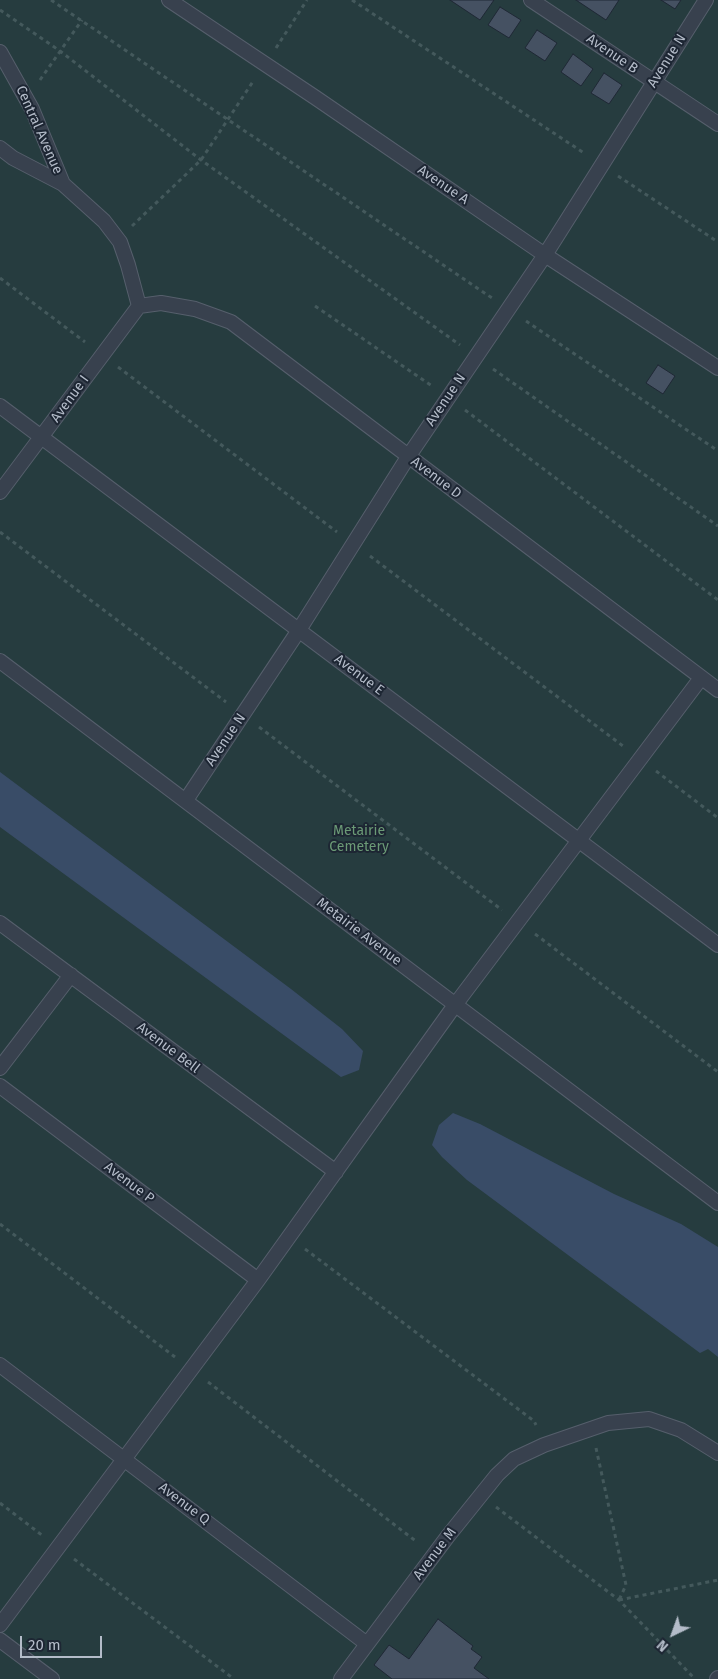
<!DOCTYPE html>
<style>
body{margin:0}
#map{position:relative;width:718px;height:1679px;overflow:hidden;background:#242f3e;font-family:"Fira Sans",sans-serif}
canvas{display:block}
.north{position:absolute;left:648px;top:1609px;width:50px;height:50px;-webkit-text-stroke:4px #1d2633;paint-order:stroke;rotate:222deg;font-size:14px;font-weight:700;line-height:20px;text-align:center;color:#b4bcc9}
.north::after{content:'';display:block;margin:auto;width:18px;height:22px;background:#b4bcc9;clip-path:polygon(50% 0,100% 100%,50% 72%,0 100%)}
.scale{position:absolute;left:20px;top:1636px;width:82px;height:22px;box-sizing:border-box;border:2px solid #b4bcc9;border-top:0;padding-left:6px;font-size:15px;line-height:18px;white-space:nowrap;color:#b4bcc9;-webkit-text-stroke:4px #1d2633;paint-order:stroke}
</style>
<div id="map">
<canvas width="718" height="1679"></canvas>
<div class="north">N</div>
<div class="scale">20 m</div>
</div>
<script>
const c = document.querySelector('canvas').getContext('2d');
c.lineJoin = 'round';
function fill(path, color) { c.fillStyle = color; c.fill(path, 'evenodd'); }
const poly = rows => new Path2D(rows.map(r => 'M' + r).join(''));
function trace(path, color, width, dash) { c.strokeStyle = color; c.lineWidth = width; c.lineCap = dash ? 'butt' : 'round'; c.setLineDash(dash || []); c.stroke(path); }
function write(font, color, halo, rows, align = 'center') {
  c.font = font + ' "Fira Sans",sans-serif'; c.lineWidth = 4; c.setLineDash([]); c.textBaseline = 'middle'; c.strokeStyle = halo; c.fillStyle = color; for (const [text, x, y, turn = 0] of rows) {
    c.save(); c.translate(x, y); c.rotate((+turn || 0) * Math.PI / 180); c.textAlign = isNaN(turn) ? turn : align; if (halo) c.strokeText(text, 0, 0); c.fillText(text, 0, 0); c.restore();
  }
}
fill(poly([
 [0,0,718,0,718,1679,0,1679]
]), '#263c3f');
fill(poly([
 [0,772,291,989,342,1029,363,1051,359,1070,341,1077,0,827],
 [453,1113,480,1124,614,1194,681,1224,718,1247,718,1357,708,1349,700,1353,467,1180,442,1157,432,1145,439,1125]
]), '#394c67');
const building = poly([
 [450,0,494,0,480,20,450,0],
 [576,0,619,0,606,20,576,0],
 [661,0,681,0,675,9,661,0],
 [500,7,521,20,509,38,488,25,500,7],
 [537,30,557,43,545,61,525,48,537,30],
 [573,54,593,69,581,86,561,72,573,54],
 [604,73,622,85,609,104,591,93,604,73],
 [658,365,675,376,663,394,646,383,658,365],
 [438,1619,473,1646,471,1649,482,1657,474,1668,489,1679,392,1679,374,1665,389,1645,409,1659,438,1619]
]);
fill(building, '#455162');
trace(building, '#1f2835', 1);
const lane = poly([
 [169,0,316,98,545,255,718,368],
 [531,0,718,124],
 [0,52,32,109,63,184,104,221,120,242,128,265,139,306],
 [0,148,13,158,63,184],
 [139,306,161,303,195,309,231,322,718,690],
 [0,406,718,945],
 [0,492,139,306],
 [0,661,718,1203],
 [186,800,299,630,408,457,545,255,706,0],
 [0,923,336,1172],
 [0,1068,71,975],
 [0,1086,258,1280],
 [0,1365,367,1644],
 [0,1625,258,1280,455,1005,701,678],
 [0,1640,52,1679],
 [341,1679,448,1536,497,1475,514,1459,544,1445,608,1423,649,1419,681,1430,718,1453],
 [717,1679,718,1678]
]);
trace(lane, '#565f6c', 16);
trace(poly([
 [51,0,492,298],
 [352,0,584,153],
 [0,10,60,51,201,160,460,345],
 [276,48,307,0],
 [40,80,82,20],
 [618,176,718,242],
 [132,226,201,160,254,80],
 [0,278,85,342],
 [315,306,432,386],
 [526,321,718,451],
 [118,367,337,532],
 [493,369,718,526],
 [465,410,718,600],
 [0,532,226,702],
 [370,556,623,746],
 [259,727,502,910],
 [656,771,718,818],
 [535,934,718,1072],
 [0,1224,175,1357],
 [305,1249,534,1421,536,1425],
 [208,1382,417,1542],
 [596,1448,626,1585,619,1600],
 [0,1503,43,1536],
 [496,1507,619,1600,695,1679],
 [74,1559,234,1679],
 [619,1600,718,1580]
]), '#44595c', 3, [4, 4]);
trace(lane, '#38414e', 14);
write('14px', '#b4bcc9', '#1d2633', [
 ["Avenue B",612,54,34],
 ["Avenue N",667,61,-58],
 ["Central Avenue",39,130,66],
 ["Avenue A",443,185,34],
 ["Avenue I",70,399,-54],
 ["Avenue N",446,400,-56],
 ["Avenue D",436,478,37],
 ["Avenue E",359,675,37],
 ["Avenue N",226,740,-56],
 ["Metairie Avenue",359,932,37],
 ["Avenue Bell",168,1048,37],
 ["Avenue P",129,1183,37],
 ["Avenue Q",184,1504,37],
 ["Avenue M",435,1554,-53]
]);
write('14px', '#6b9a76', '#1d2633', [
 ["Metairie",359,831],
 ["Cemetery",359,847]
]);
</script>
